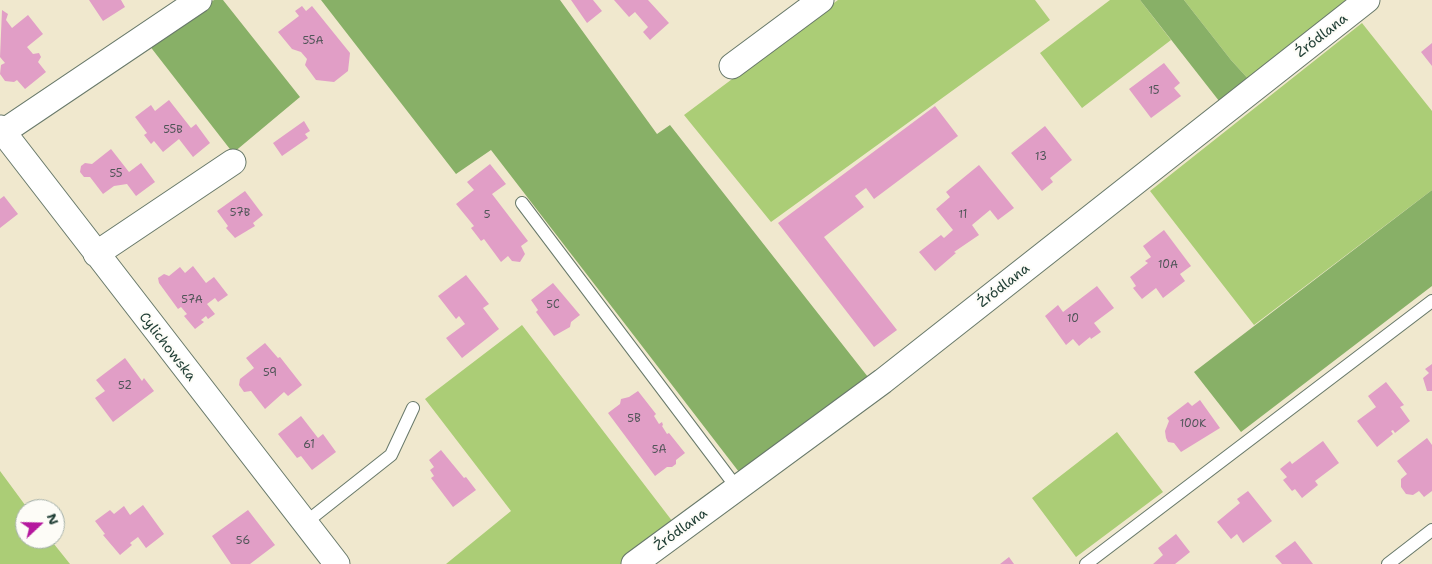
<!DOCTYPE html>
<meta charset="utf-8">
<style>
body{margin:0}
#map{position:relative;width:1432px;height:564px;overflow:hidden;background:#f0e8ce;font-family:"Shantell Sans",sans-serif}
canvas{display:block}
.north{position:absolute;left:15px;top:499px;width:50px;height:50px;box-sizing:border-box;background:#fdfcf7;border:1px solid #a4b0a9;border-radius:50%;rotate:69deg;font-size:14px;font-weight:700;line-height:20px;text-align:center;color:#1f3d34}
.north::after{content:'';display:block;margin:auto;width:18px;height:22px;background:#b5179e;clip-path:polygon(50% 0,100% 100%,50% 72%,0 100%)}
</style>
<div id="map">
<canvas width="1432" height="564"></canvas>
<div class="north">N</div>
</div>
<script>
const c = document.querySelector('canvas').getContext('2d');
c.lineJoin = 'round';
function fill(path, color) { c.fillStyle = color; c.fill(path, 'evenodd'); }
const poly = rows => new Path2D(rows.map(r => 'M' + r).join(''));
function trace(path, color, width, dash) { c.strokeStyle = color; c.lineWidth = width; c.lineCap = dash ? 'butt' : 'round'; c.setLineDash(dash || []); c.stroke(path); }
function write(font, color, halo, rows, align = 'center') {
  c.font = font + ' "Shantell Sans",sans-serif'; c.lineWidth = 4; c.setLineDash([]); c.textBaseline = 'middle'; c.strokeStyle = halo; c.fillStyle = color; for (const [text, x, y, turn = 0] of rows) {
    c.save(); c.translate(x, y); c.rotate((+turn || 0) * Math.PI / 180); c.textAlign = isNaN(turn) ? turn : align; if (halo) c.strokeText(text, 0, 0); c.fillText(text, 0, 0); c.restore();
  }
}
fill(poly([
 [838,0,1035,0,1050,20,771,222,684,115],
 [1110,0,1140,0,1171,40,1082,108,1040,53],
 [1184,0,1349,0,1251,82,1231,60],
 [1362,23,1432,111,1432,190,1254,325,1150,191],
 [522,325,676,526,624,564,446,564,511,511,425,399],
 [1117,432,1163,492,1076,557,1032,498],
 [0,471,28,509,25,509,25,539,50,539,70,564,0,564]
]), '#abcd76');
fill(poly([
 [214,0,223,0,300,97,233,153,149,45],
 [321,0,560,0,657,134,670,125,868,377,739,472,491,150,456,174],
 [1140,0,1184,0,1231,60,1251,82,1223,106],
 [1432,190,1432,286,1241,432,1194,372]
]), '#88b067');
fill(poly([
 [89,0,121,0,125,7,103,21],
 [571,0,593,0,602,11,587,23],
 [614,0,648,0,669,23,650,40,643,32,648,27,635,12,629,17],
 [302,6,306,11,312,6,350,53,348,71,334,82,316,80,305,65,307,59,301,52,292,49,278,32,299,16,295,11],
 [2,10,8,14,6,20,12,28,28,15,43,34,27,47,33,54,39,53,41,57,38,62,46,72,25,89,17,80,14,82,5,81,0,74,1,65,5,63,0,57],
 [1432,43,1432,66,1421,52],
 [1164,63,1180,83,1174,88,1181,96,1151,118,1129,89],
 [169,100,191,128,196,124,210,143,193,157,179,139,163,152,154,141,151,144,144,135,147,133,135,117,151,105,155,111],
 [935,106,958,136,874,199,866,188,855,196,864,207,824,237,897,330,874,347,778,223],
 [304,121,310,131,305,134,308,138,282,156,273,143],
 [1045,126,1072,160,1050,178,1053,182,1042,191,1011,153],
 [111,149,129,172,141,163,155,182,136,196,127,184,114,186,103,194,90,177,84,177,80,172,81,166,85,163,92,164],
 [490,164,506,184,492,194,528,241,521,246,525,254,520,262,512,261,508,256,501,262,484,239,481,241,471,228,474,226,456,204,474,190,467,182],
 [979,165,1014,208,998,220,990,210,972,225,979,235,954,252,956,253,935,271,919,252,941,235,944,238,953,230,936,209,950,197,946,192],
 [245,191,263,215,253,223,255,226,235,238,226,228,228,226,217,211],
 [4,196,18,214,0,228,0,199],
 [1164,230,1191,266,1180,274,1185,281,1163,298,1156,288,1142,299,1133,288,1136,286,1130,277,1148,263,1145,261,1151,257,1143,246],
 [193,266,206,283,214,277,228,295,218,302,215,298,207,304,215,314,208,319,206,316,201,320,204,322,195,329,184,316,187,314,181,307,178,309,159,283,158,278,164,274,169,276,180,267,185,273],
 [466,275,489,304,483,308,499,329,462,358,446,338,465,324,459,316,456,319,438,296],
 [553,283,580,315,571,322,570,327,554,336,536,312,538,310,531,300],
 [1097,286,1114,308,1094,323,1101,332,1091,339,1090,337,1079,346,1073,339,1066,345,1045,316,1058,305,1063,312],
 [265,343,278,358,280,357,302,385,288,396,284,392,265,409,251,391,244,392,239,385,240,379,254,368,246,358],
 [125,358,142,381,144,378,154,391,113,422,95,398,105,391,96,380],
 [1432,364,1432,391,1427,391,1423,378,1429,373,1425,369],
 [1386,382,1404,405,1400,407,1410,421,1395,433,1393,430,1391,431,1393,434,1377,447,1357,421,1376,407,1368,396],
 [638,391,656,414,654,416,659,424,662,422,663,425,662,426,667,434,669,433,685,453,676,460,676,464,672,467,667,467,655,476,608,413,620,404,621,399,629,397],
 [1200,400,1220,428,1181,452,1174,443,1168,442,1166,438,1165,431,1169,421,1167,418,1188,402,1192,406],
 [301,416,318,438,323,434,336,452,312,470,301,456,297,458,278,434],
 [1427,438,1432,445,1432,491,1424,497,1419,491,1413,495,1406,494,1401,487,1401,479,1407,474,1397,461],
 [1323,441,1339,463,1315,481,1318,485,1302,498,1295,489,1292,491,1283,480,1287,477,1280,469,1290,461,1292,464],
 [441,450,464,478,466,477,476,490,453,507,431,478,434,476,430,470,434,467,429,460],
 [1248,491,1272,521,1243,543,1237,534,1231,539,1217,522,1240,503,1237,499],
 [143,505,164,534,146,548,138,537,130,543,132,545,120,555,103,535,105,534,95,521,110,510,114,514,124,506,130,515],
 [248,510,275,545,250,564,231,564,212,536],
 [1176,534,1190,552,1175,564,1153,564,1163,555,1158,548],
 [1295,541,1313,564,1282,564,1275,556],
 [1009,557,1014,564,1000,564]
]), '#e19ec6');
const lane = poly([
 [522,203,737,488],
 [305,523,391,455,413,408],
 [1086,564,1432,301],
 [1388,564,1432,530]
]);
const street = poly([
 [732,66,821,0],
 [0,128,337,564],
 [3,132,199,0],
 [96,254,233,162],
 [634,564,883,381,1367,0]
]);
trace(lane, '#68796a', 14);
trace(street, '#68796a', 27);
trace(lane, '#fff', 12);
trace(street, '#fff', 25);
write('11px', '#505558', null, [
 ["55A",313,41],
 ["15",1154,91],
 ["55B",173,130],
 ["13",1041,157],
 ["55",116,174],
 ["57B",240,213],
 ["5",487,215],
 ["11",963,215],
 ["10A",1168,265],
 ["57A",192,300],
 ["5C",553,305],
 ["10",1073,319],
 ["59",270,373],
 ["52",125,386],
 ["5B",634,419],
 ["100K",1193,424],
 ["61",309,445],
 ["5A",659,450],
 ["56",243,541]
]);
write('14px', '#1f3d34', '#fdfcf7', [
 ["Źródlana",1322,36,-38],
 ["Źródlana",1004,286,-38],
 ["Cylichowska",167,347,52],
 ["Źródlana",681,530,-36]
]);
</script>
